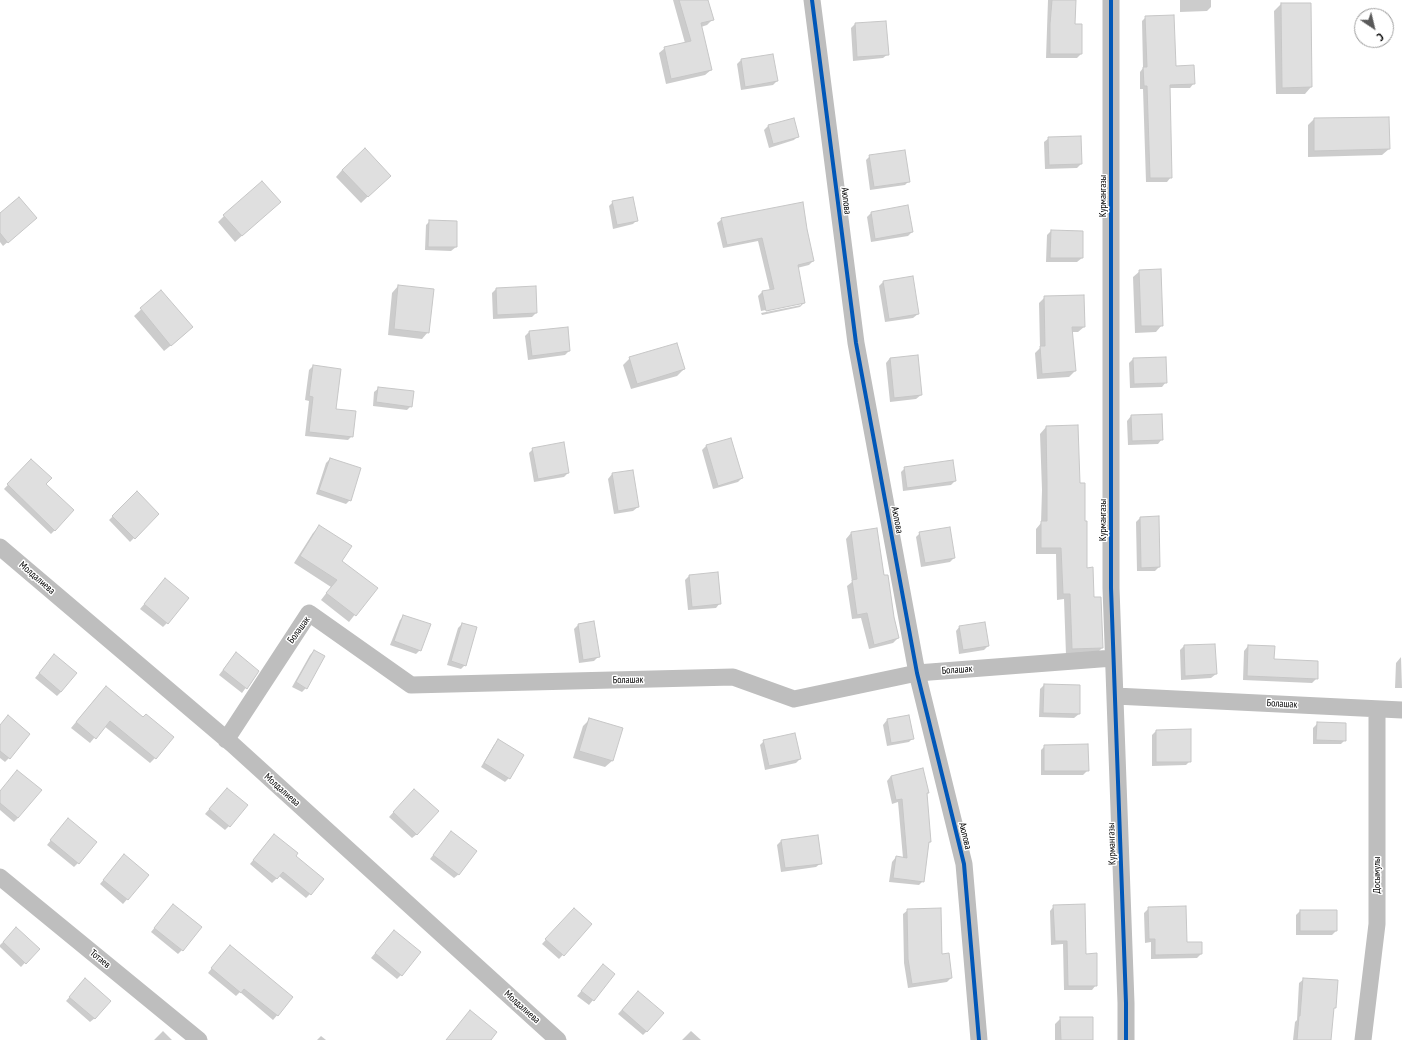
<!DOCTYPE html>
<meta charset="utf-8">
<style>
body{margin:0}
#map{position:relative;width:1402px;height:1040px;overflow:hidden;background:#fff;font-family:"PT Sans Narrow",sans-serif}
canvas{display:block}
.north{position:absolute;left:1354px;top:8px;width:40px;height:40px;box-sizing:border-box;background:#fff;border:1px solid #999;border-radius:50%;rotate:145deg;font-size:11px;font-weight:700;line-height:16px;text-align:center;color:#000}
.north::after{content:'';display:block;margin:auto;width:14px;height:18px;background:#595959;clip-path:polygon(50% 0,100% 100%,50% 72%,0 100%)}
</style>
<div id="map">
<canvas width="1402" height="1040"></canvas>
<div class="north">С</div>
</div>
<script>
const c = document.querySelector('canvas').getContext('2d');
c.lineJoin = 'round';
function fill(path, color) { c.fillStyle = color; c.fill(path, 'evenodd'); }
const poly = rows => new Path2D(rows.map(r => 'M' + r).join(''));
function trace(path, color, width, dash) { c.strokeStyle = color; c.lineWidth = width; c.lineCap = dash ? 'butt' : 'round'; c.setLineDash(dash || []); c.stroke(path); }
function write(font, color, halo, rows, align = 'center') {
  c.font = font + ' "PT Sans Narrow",sans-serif'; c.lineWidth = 3; c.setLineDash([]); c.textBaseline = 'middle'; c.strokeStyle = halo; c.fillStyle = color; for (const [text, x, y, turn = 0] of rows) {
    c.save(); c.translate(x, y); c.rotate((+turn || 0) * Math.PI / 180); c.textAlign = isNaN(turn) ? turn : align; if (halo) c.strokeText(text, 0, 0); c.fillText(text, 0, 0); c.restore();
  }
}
fill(poly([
 [673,0,707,0,713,19,707,25,701,27,711,70,705,75,666,84,659,53,665,48,685,43],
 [1048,0,1075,0,1074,25,1081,54,1077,58,1046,58],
 [1180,0,1211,0,1211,7,1207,11,1180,12],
 [1281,4,1310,4,1311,87,1305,94,1276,94,1274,11],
 [1146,17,1175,67,1194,83,1190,88,1169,88,1171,177,1167,182,1146,182,1143,89,1140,89,1140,72,1143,68,1142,21],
 [885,22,888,54,883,58,853,61,851,28,855,24],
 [741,60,777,81,773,85,741,90,737,64],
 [793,119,798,136,794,140,769,148,764,130,768,126],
 [1314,119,1389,149,1382,155,1308,157,1308,125],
 [1049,138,1081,164,1077,168,1045,169,1044,142],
 [870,156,909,181,905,185,870,190,866,160],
 [342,170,383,182,361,203,336,177],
 [613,202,637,220,633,224,613,229,609,206],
 [273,208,235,242,218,222,224,216],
 [871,213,912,232,908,236,871,242,867,217],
 [0,214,31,222,3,246,0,242],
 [722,219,813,261,809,265,797,268,804,303,800,307,762,315,761,313,801,305,801,303,761,311,758,296,762,292,770,291,758,241,723,248,717,223],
 [430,221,456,222,456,247,451,251,425,250,426,225],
 [1051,231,1082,258,1077,262,1046,262,1047,235],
 [1140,271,1162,325,1156,332,1135,333,1133,277],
 [883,282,918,314,913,318,885,322,879,286],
 [398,286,428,332,422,339,388,335,392,293],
 [535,287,536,313,532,317,493,319,492,293,496,289],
 [161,291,185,334,164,351,134,316],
 [1045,297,1084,327,1078,332,1072,332,1075,371,1069,377,1037,379,1035,353,1040,348,1039,303],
 [529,332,569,351,565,355,528,360,525,336],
 [630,358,684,369,677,376,631,389,623,365],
 [890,358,921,395,916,399,890,402,886,363],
 [1165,358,1166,382,1162,387,1130,388,1129,363,1133,359],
 [313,366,335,410,352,436,348,440,305,436,309,401,305,400,309,370],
 [379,388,411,406,407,410,373,406,374,392],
 [1131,416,1162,439,1158,444,1128,445,1127,421],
 [1046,427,1079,484,1084,522,1086,569,1102,648,1096,654,1066,655,1064,599,1057,600,1056,554,1036,554,1036,529,1041,523,1042,490,1040,434],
 [706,446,742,478,738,482,713,489,702,450],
 [533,449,568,473,564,477,534,482,529,453],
 [330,459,350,500,346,504,316,494,326,463],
 [31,460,44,484,55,530,51,534,4,489],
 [905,468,955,481,951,485,903,491,901,472],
 [632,471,638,507,633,511,614,514,608,479,612,474],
 [137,493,158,514,130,542,109,520],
 [1158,517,1159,567,1155,571,1137,571,1136,522,1140,518],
 [319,527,341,561,376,588,349,622,321,600,331,587,294,563,313,533],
 [851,533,883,576,898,638,893,643,869,649,861,618,852,619,847,586,852,582,846,539],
 [920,533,954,558,950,562,921,567,916,537],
 [689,576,720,603,716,608,688,610,685,580],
 [161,584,167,623,163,627,140,609],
 [404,616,420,650,416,654,390,645,400,620],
 [593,623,598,657,594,661,579,663,574,629,578,625],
 [462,624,465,665,461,669,447,665,458,628],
 [960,626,988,646,984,650,959,654,956,631],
 [1214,645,1216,674,1211,678,1181,680,1180,650,1184,646],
 [1248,646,1273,660,1317,678,1312,683,1243,680,1244,651],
 [314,651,306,688,302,692,292,687,310,655],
 [1401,657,1402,688,1395,688,1396,663],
 [232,658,258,671,242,693,219,675],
 [50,660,61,692,57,696,35,678],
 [1044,685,1079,714,1074,718,1039,717,1040,689],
 [100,693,155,758,150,763,104,726,90,743,71,728],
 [589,720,621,729,612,761,605,767,573,758,583,726],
 [887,720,913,738,909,742,887,746,883,725],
 [1317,724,1345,740,1341,744,1313,744,1313,728],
 [0,726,9,758,5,762,0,758],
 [1156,731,1190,761,1186,765,1152,766,1152,735],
 [499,741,509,778,505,782,481,767,494,745],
 [764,741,800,759,796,763,765,770,760,745],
 [1045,746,1088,770,1083,775,1041,775,1041,750],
 [891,776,928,793,926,794,930,842,928,844,923,881,919,885,889,882,892,862,896,857,903,858,898,802,892,804,887,781],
 [0,792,18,818,14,822,0,810],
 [223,793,229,826,225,830,205,814],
 [410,794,417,834,412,838,389,817],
 [64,824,78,863,74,867,47,845],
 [447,837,459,874,454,878,430,859],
 [270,839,294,857,310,894,306,898,279,876,272,883,250,864],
 [781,841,821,863,816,867,781,872,777,845],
 [120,860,148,875,123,904,100,884],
 [1054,906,1086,955,1096,985,1092,990,1064,990,1063,944,1051,945,1050,911],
 [1149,908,1186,943,1201,943,1201,954,1197,958,1151,959,1151,942,1145,943,1144,913],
 [169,910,182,950,178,954,151,932],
 [908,910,941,955,951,978,947,982,908,988,904,963,903,914],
 [1300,911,1336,931,1332,935,1296,935,1296,915],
 [570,913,591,925,559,959,542,944],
 [16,929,38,949,21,967,0,947,0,945],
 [390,935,401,975,397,979,371,958],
 [226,950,292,998,273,1020,240,992,236,996,208,973],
 [603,965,614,974,589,1005,577,996],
 [1304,979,1335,1007,1333,1010,1330,1040,1293,1040,1295,1022,1297,1020,1299,983],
 [81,984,95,1018,90,1022,66,1001],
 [634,996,647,1031,643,1035,618,1014],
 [1061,1018,1093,1040,1055,1040,1055,1024],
 [163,1031,172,1040,154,1040],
 [691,1031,701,1040,682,1040],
 [321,1036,326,1040,317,1040]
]), '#0003');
const building = poly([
 [679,0,708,0,714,20,701,23,712,70,671,79,664,47,691,41,679,0],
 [1052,0,1076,0,1075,24,1082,24,1082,54,1050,54,1050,24,1052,0],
 [1281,3,1311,3,1312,87,1282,88,1281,3],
 [1174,15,1176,66,1194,65,1195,84,1170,85,1172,178,1150,178,1147,86,1144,86,1143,67,1147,67,1145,16,1174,15],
 [886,21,889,55,857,57,855,23,886,21],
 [773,54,778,81,745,87,741,59,773,54],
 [1389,117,1390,149,1314,151,1314,118,1389,117],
 [794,118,799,137,773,144,768,125,794,118],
 [1081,136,1082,164,1049,165,1048,137,1081,136],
 [365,148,391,176,368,197,342,170,365,148],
 [905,150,910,182,874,187,869,155,905,150],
 [262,181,281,202,242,236,223,215,262,181],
 [19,197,37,218,8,243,0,233,0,213,19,197],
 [633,197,638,221,617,225,612,201,633,197],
 [803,202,807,229,814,261,798,265,805,303,766,311,762,291,774,289,762,238,727,245,721,218,803,202],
 [908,205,913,232,875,239,871,212,908,205],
 [429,220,457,221,457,247,428,247,429,220],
 [1051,230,1083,231,1083,258,1050,258,1051,230],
 [1161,269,1163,326,1141,326,1139,270,1161,269],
 [913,276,919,314,889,319,883,281,913,276],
 [398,285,434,289,429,333,394,329,398,285],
 [536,286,537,313,497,315,496,288,536,286],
 [161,290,193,327,171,346,140,308,161,290],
 [1084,295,1085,327,1072,327,1076,371,1042,374,1040,346,1045,346,1044,296,1084,295],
 [568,327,570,351,532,356,529,331,568,327],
 [677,343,685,369,637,384,629,357,677,343],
 [918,355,922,395,894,398,890,358,918,355],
 [1166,357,1167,383,1134,384,1133,358,1166,357],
 [313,365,341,369,336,409,356,411,353,437,309,432,313,397,309,396,313,365],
 [378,387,414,391,412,407,376,402,378,387],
 [1162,414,1163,440,1132,441,1131,415,1162,414],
 [1078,425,1080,483,1085,483,1085,521,1087,521,1087,568,1093,567,1094,597,1101,597,1103,648,1072,649,1070,594,1063,594,1061,548,1041,548,1041,521,1047,521,1047,483,1046,426,1078,425],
 [731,438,743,478,718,486,706,445,731,438],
 [564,442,569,473,538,479,532,448,564,442],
 [330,458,361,468,351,501,319,490,330,458],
 [31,459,52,478,46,484,74,510,55,531,7,484,31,459],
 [953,460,956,481,907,488,904,467,953,460],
 [633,470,639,507,618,511,612,473,633,470],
 [137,491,159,514,135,539,112,516,137,491],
 [1159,516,1160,567,1141,568,1140,517,1159,516],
 [319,525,352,546,342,561,378,588,356,616,326,593,337,580,300,556,319,525],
 [950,527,955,558,925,563,919,532,950,527],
 [877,528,884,575,888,575,894,617,899,638,874,645,867,613,857,615,852,580,857,579,851,532,877,528],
 [718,572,721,604,692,607,689,575,718,572],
 [165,578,189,598,168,624,144,604,165,578],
 [403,615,431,624,421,651,394,641,403,615],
 [594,621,600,657,583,660,578,624,594,621],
 [985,622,989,646,963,650,959,626,985,622],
 [462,623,477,627,466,666,451,661,462,623],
 [1215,644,1217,674,1185,676,1184,645,1215,644],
 [1248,645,1275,646,1274,659,1318,661,1318,679,1247,676,1248,645],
 [314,650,325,656,307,689,296,682,314,650],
 [236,652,259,671,247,689,223,670,236,652],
 [54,654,77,673,61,692,39,673,54,654],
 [1044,684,1080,685,1080,714,1043,713,1044,684],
 [106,686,143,717,146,714,174,737,156,759,110,721,96,739,76,722,106,686],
 [8,715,30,734,10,759,0,751,0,725,8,715],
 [909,715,914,739,891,743,887,719,909,715],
 [589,718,623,728,613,761,579,751,589,718],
 [1317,722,1346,723,1346,741,1316,740,1317,722],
 [1191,729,1191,762,1156,762,1156,730,1191,729],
 [795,733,801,759,769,766,763,740,795,733],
 [498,739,524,755,510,779,484,763,498,739],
 [1088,744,1089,771,1044,771,1044,745,1088,744],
 [923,768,929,793,927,793,931,842,929,842,924,882,893,878,896,856,907,858,902,799,896,800,891,776,923,768],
 [17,770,42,790,18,818,0,803,0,791,17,770],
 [227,788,248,805,230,827,209,809,227,788],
 [414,789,439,811,417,835,393,812,414,789],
 [68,818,97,842,79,864,50,840,68,818],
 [451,831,477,851,459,875,433,855,451,831],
 [274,834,298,853,296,856,324,879,311,895,283,872,277,879,253,860,274,834],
 [818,835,822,864,785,868,781,840,818,835],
 [124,854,149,875,128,900,103,880,124,854],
 [173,904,202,927,183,951,154,928,173,904],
 [1085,904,1086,954,1097,953,1097,986,1068,986,1067,941,1055,941,1053,905,1085,904],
 [1186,906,1187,942,1202,942,1202,954,1155,955,1155,939,1149,939,1148,907,1186,906],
 [574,908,592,924,564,956,545,939,574,908],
 [941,908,942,954,949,953,952,978,912,984,908,959,907,909,941,908],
 [1300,910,1337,910,1337,931,1300,931,1300,910],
 [16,927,40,949,26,964,3,942,16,927],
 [394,930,421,952,402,976,375,953,394,930],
 [230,945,293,997,278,1016,244,989,241,993,211,968,230,945],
 [603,964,615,974,594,1001,581,991,603,964],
 [85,978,111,1001,95,1019,69,997,85,978],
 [1303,978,1338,980,1336,1008,1334,1008,1331,1040,1297,1040,1299,1016,1300,1016,1303,978],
 [638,991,664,1013,647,1032,622,1010,638,991],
 [470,1010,497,1032,491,1040,446,1040,470,1010],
 [1060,1017,1093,1017,1093,1040,1061,1040,1060,1017]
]);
fill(building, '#dfdfdf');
trace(building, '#c7c7c7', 1);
trace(poly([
 [812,0,856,343,917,673,964,864,979,1040],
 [1111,0,1111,588,1126,1003,1126,1040],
 [0,547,232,744,558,1040],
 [1115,696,1402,710],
 [226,740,309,613,411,685,733,677,794,699,917,673,1113,658],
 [0,877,199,1040],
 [1363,1040,1377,924,1377,709]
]), '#bebebe', 17);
trace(poly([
 [812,0,856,343,917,673,964,864,979,1040],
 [1111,0,1111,588,1126,1003,1126,1040]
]), '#0057b8', 4);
write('10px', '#000', '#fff', [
 ["Курмангазы",1103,196,-90],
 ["Аюпова",846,201,83],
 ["Аюпова",897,520,79],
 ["Курмангазы",1103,520,-90],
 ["Молдалиева",37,578,41],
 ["Болашак",299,630,-54],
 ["Болашак",957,670,-4],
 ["Болашак",628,680,-1],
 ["Болашак",1282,704,3],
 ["Молдалиева",282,790,42],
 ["Аюпова",965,836,76],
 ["Курмангазы",1112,844,-92],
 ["Досымулы",1377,875,-90],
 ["Тотаев",100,959,39],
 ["Молдалиева",522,1007,42]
]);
</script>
